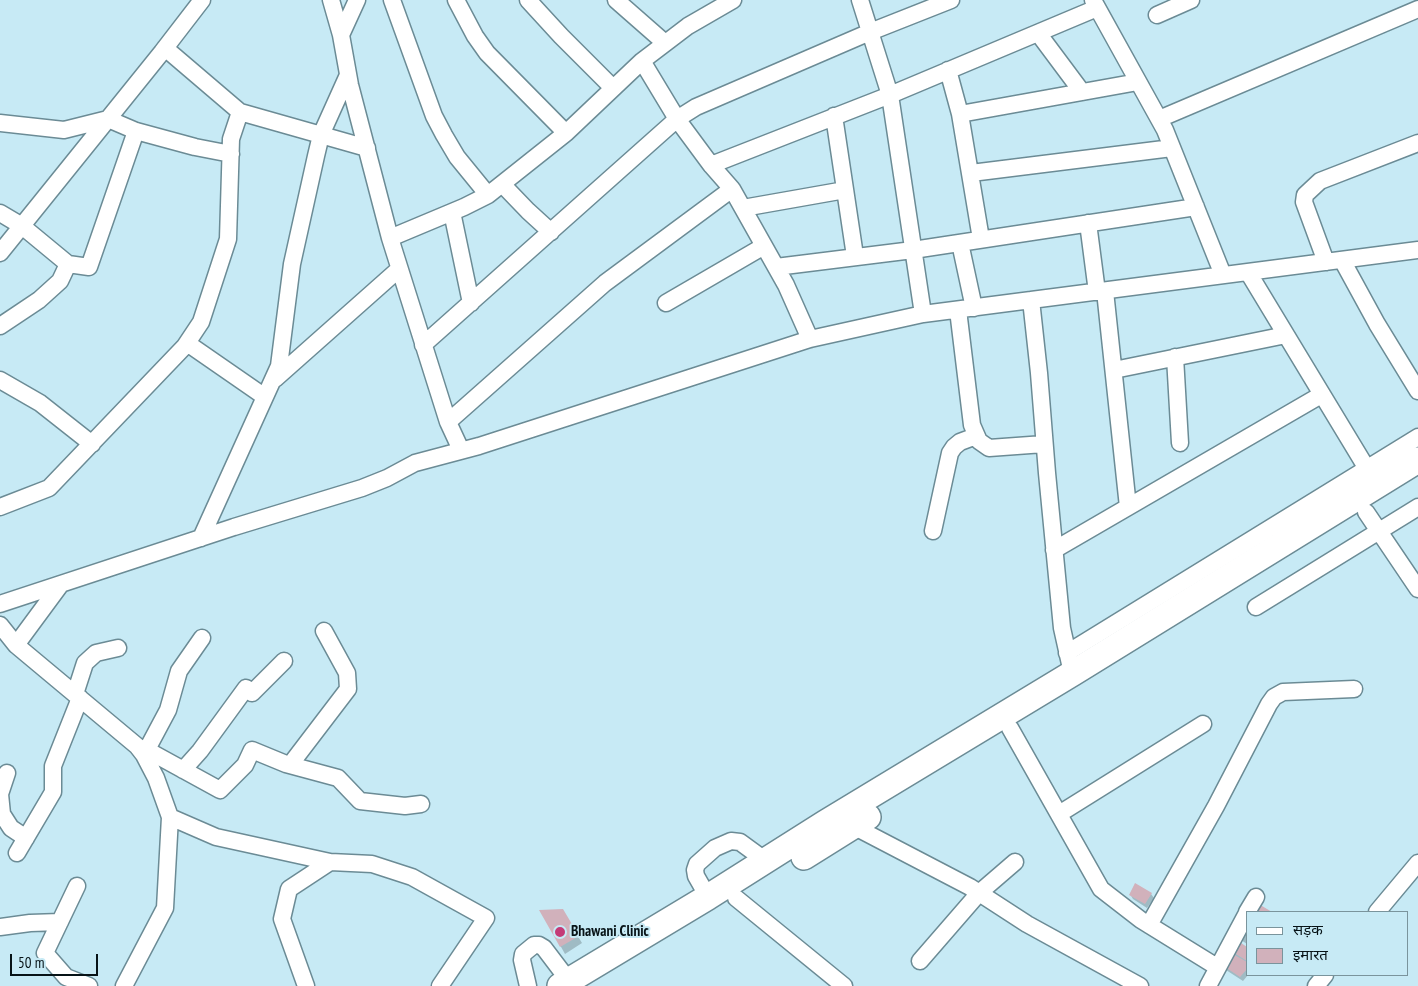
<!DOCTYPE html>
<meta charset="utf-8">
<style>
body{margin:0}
#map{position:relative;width:1418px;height:986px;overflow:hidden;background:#c7eaf5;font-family:"PT Sans Narrow","Noto Sans Devanagari",sans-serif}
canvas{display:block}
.legend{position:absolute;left:1246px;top:911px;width:162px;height:65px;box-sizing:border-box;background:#c7eaf5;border:1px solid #7a949c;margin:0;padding:6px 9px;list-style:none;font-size:15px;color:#071317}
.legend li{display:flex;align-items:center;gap:10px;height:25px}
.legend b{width:25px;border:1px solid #7a949c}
.scale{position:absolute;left:10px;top:954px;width:88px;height:22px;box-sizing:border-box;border:2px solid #071317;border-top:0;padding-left:6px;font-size:15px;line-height:18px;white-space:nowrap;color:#071317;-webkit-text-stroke:4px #c7eaf5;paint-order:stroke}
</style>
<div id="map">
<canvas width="1418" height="986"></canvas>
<ul class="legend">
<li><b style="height:6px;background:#fff"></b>सड़क</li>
<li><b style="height:14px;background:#d1b1bb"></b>इमारत</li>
</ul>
<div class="scale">50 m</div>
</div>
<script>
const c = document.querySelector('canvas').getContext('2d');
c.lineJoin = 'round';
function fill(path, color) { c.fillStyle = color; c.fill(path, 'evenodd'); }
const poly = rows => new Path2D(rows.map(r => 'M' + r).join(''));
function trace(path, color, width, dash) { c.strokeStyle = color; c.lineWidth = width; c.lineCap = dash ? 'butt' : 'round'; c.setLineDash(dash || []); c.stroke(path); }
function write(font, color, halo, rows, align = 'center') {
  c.font = font + ' "PT Sans Narrow",sans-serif'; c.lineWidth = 4; c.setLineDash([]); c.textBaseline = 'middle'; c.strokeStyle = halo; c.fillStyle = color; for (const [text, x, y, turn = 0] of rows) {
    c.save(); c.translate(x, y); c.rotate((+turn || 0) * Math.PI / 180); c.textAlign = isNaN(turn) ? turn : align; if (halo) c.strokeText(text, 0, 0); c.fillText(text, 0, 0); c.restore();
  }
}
fill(poly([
 [1130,894,1151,894,1154,898,1147,908,1133,899],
 [562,910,582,943,565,954,541,911],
 [1247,925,1247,944,1241,940],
 [1247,948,1248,975,1243,981,1226,970,1223,965,1236,957,1232,951]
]), '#0003');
fill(poly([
 [1135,883,1152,893,1145,904,1129,895],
 [1257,903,1272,912,1252,912],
 [563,909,579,936,560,947,539,910],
 [1238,941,1247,947,1247,961,1231,951],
 [1231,953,1247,962,1247,969,1240,977,1222,965]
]), '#d1b1bb');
const minor = poly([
 [331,0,341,35,350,85,390,238,448,422,461,450],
 [392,0,434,116,444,135,457,157,488,195],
 [456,0,475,36,487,53,566,133],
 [528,0,561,36,613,88],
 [616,0,665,43],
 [860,0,890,95,1097,8],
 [1093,0,1165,130,1223,275],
 [1157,15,1191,0],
 [1038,33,1082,92],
 [341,35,357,0],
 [165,48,240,112,367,148],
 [642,61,688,26,733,0],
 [948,70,960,114,981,239],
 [960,114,1138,82],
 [834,116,855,256],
 [1159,119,1418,9],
 [0,123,64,130,108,119,136,131,195,147,231,154],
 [711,165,890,95,923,314],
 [971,173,1172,148],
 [502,184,528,211,551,232],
 [732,189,786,285,810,339],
 [743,208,845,190],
 [452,212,471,303],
 [0,213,22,226,68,264,89,267,136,131],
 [1088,223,1097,292],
 [390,238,464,207,488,195,566,133,642,61,677,119,711,165,732,189,605,283,448,422],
 [960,243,974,308],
 [0,253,162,52,202,0],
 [1342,260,1377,324,1418,391],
 [1326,262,1304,202,1305,195,1320,181,1418,143],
 [776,267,913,250,1196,207],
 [1248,272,1372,477],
 [1105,291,1128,507],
 [1031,300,1039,373,1047,473,1062,628,1070,664],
 [666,303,764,246],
 [958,310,972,425,979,441,989,448,1044,444],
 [0,326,39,300,60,281,68,264],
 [187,343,265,397],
 [423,345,677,119,696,107,870,32,951,0],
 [1175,357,1180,443],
 [1114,370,1286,335],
 [275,379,399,269],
 [0,380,40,403,92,444],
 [0,507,49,488,185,346,201,322,228,239,231,139,240,112],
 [1366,512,1418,589],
 [933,531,950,453,954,447,960,442,976,436],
 [201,538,279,366,292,264,316,156,321,135,348,75],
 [1054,550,1321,395],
 [0,604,234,527,362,488,387,478,415,463,479,446,810,339,923,314,1418,250],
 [1256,607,1418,507],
 [0,625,16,645,137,746,144,755,156,778,170,817,165,908,124,986],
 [16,645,61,584],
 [1067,653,1418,437],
 [75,694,85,663,96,653,118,648],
 [1010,728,1101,889,1141,920,1217,967],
 [147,750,220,790,245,765,252,750,286,764,338,778,360,801,405,806,421,804],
 [144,755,168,710,179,671,202,638],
 [290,765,348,689,347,673,324,631],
 [183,770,200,751,246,688,252,693,284,661],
 [7,773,0,794,2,814,11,828,26,838],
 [1059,814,1203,724],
 [170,817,216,837,330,862],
 [853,826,970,887,1027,924,1140,986],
 [17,853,53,792,53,766,80,698],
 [77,886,45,953,66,977,89,986],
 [708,897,696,876,695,870,697,864,715,848,731,841,740,842,766,861],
 [736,898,844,986],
 [1247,912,1256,897],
 [1377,912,1418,863],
 [1149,925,1216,806,1269,704,1274,697,1283,692,1354,689],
 [0,927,30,923,60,922],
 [920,961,979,893,1015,862],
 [306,986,282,919,289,889,330,862,372,864,412,877,486,918,440,986],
 [528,986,522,960,523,954,534,945,539,945,544,948,569,981],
 [1208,986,1247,913],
 [1316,986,1325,975]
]);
const highway = poly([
 [804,857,868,817],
 [560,986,708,897,825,823,1073,673,1418,460]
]);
trace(minor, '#6b8b95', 19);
trace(highway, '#6b8b95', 28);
trace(minor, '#fff', 16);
trace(highway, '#fff', 25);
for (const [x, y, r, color] of [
 [560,932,6,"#c43b77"]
]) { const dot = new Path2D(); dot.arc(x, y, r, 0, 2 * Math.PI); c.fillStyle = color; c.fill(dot); trace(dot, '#c7eaf5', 2); }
write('bold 15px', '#071317', '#c7eaf5', [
 ["Bhawani Clinic",571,932]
], 'left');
</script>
